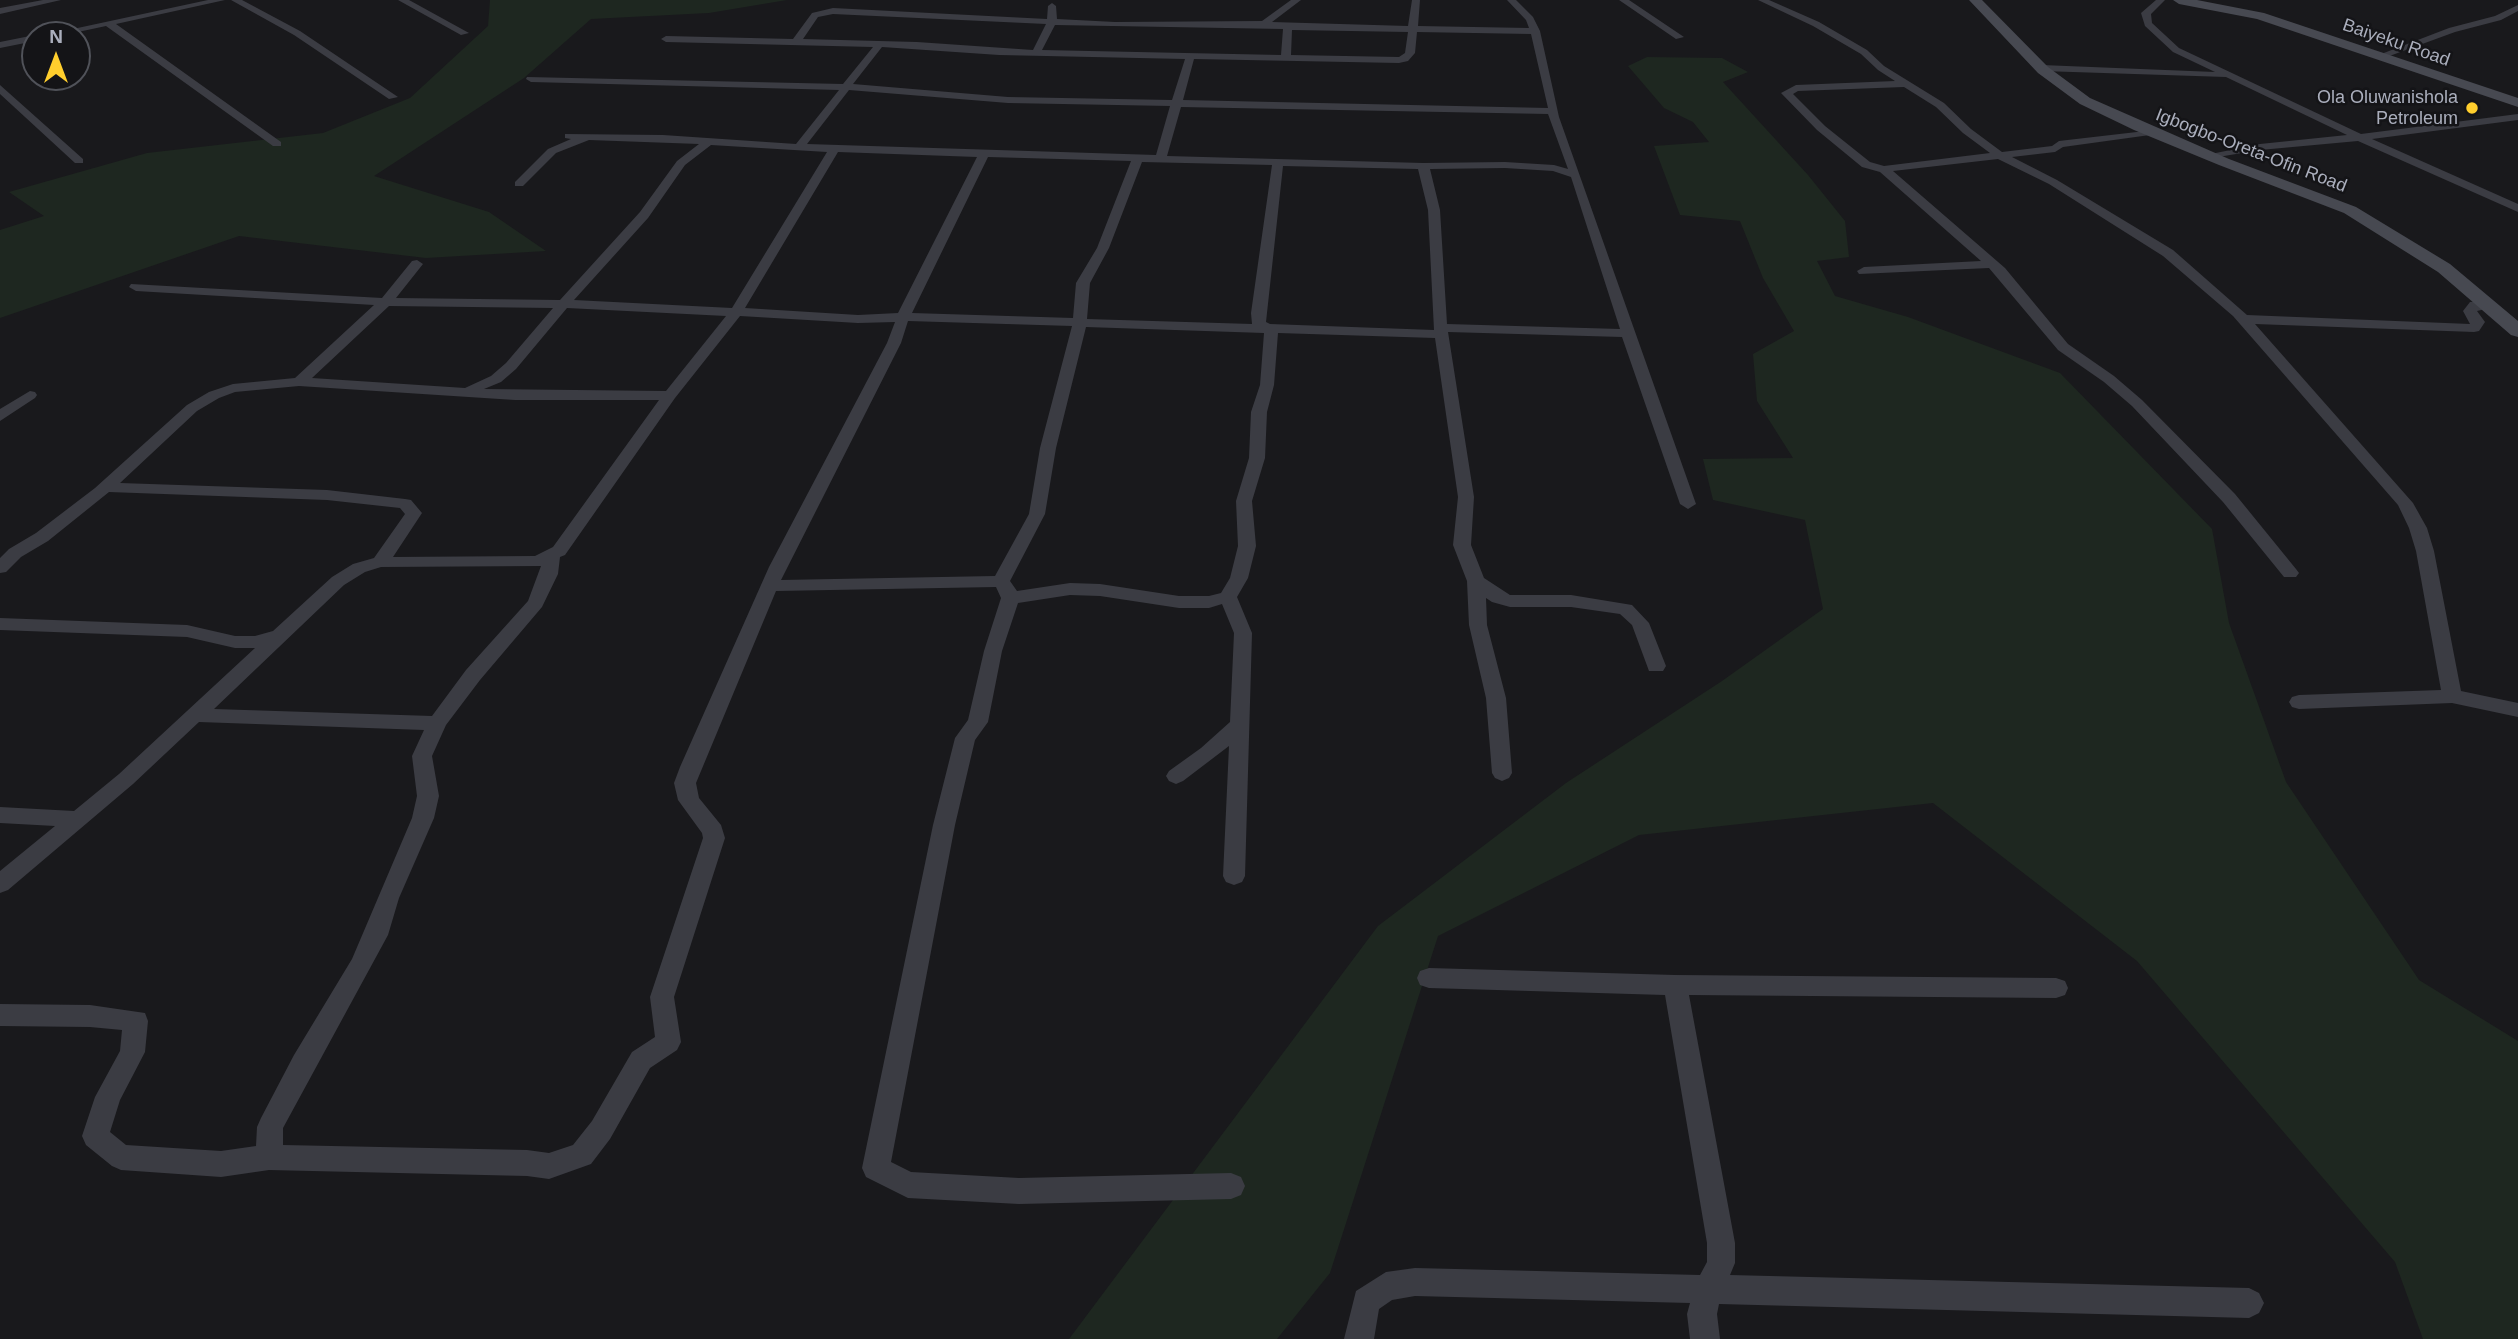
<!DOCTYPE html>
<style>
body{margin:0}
#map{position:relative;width:2518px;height:1339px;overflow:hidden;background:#19191c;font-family:Arial,sans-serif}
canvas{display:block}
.north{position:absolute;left:21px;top:21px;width:70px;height:70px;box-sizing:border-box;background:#141417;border:2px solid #505259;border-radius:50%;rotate:0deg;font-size:19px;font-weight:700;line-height:28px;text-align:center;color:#aaaebc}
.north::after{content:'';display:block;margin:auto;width:24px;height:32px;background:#ffce2d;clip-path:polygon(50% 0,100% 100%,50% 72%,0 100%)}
</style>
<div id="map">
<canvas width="2518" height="1339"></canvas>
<div class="north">N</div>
</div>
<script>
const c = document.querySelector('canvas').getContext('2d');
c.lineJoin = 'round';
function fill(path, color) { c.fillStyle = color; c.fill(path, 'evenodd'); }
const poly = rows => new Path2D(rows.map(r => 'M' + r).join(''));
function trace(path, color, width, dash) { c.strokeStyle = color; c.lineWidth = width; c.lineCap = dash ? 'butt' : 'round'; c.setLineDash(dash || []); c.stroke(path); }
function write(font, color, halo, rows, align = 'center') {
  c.font = font + ' Arial,sans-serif'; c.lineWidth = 5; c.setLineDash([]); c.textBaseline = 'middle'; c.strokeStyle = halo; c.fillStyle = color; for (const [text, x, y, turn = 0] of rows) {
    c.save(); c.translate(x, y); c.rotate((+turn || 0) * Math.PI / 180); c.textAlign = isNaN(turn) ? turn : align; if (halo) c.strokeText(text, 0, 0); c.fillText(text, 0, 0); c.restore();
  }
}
fill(poly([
 [490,0,787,0,709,13,591,19,524,78,374,176,489,212,546,251,426,258,239,236,0,318,0,230,44,216,9,192,147,153,323,133,410,98,488,26],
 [1647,57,1722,58,1748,72,1723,82,1808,175,1845,221,1849,257,1817,261,1835,296,1908,317,2060,373,2212,529,2229,623,2286,782,2419,980,2518,1041,2518,1339,2423,1339,2395,1262,2137,961,1933,803,1639,835,1438,936,1330,1273,1277,1339,1069,1339,1378,926,1566,783,1722,681,1823,609,1805,520,1713,500,1703,459,1793,458,1757,401,1753,354,1794,331,1763,278,1740,221,1680,215,1654,146,1709,142,1693,122,1664,108,1628,66]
]), '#1e2720');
fill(poly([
 [43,0,61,0,0,14,0,8,43,0],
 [208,0,225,0,116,24,281,142,281,146,273,146,106,26,64,35,45,35,208,0],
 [231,0,242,0,300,31,398,97,389,99,294,35,231,0],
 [398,0,409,0,469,33,461,35,398,0],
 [1291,0,1301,0,1272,22,1408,26,1412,0,1420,0,1418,26,1529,28,1526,20,1507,0,1516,0,1533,17,1540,31,1559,117,1696,504,1688,509,1680,504,1622,337,1448,332,1474,497,1471,545,1484,578,1510,595,1571,595,1632,605,1649,623,1666,666,1663,671,1649,671,1632,625,1620,614,1571,607,1510,607,1492,602,1486,598,1487,625,1506,698,1512,773,1509,778,1502,781,1495,778,1492,773,1486,698,1469,625,1467,581,1453,545,1458,497,1435,338,1278,333,1274,385,1267,412,1265,458,1252,501,1256,546,1248,578,1237,597,1252,633,1245,876,1242,882,1234,885,1226,882,1223,876,1229,746,1183,781,1176,784,1169,781,1166,776,1169,771,1201,748,1230,722,1234,633,1222,604,1209,608,1179,608,1100,596,1070,595,1018,603,1002,651,988,722,975,740,955,825,891,1162,911,1172,1019,1178,1231,1173,1241,1177,1245,1186,1241,1195,1231,1199,1019,1204,908,1198,866,1177,862,1168,933,825,955,738,968,720,984,651,1001,598,996,587,776,591,696,783,699,798,721,825,725,838,674,997,681,1042,677,1050,650,1068,610,1139,591,1164,549,1179,527,1176,269,1170,221,1177,121,1170,112,1166,86,1145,82,1136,95,1097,120,1051,122,1030,90,1027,0,1026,0,1004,90,1005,145,1013,148,1021,145,1052,120,1100,110,1132,126,1145,221,1151,256,1146,257,1127,261,1118,294,1055,352,959,412,818,417,796,412,756,424,730,199,722,133,784,8,890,0,893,0,871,55,826,0,823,0,807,74,811,119,774,255,648,235,648,187,637,0,630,0,618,187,625,235,636,255,636,273,631,332,577,353,564,374,558,405,514,400,508,327,500,109,492,48,541,21,557,6,572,0,573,0,558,9,549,36,533,95,488,187,405,209,392,233,384,295,378,374,305,136,291,129,287,131,284,382,298,412,261,417,260,423,264,396,298,560,300,640,212,677,161,699,144,589,140,556,153,523,186,515,186,515,182,548,149,571,139,565,138,565,134,663,135,796,144,839,90,531,82,526,79,527,77,843,84,873,47,666,42,661,39,666,36,793,39,812,13,833,8,1047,19,1048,6,1052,3,1056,6,1057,19,1115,22,1262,21,1291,0],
 [833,14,1046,24,1033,50,917,42,803,39,818,17,833,14],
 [1055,25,1283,29,1281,55,1042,50,1055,25],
 [1292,30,1408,32,1405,53,1399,57,1291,55,1292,30],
 [1417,32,1531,34,1548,108,1183,100,1194,59,1399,63,1408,61,1415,53,1417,32],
 [882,47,999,55,1185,59,1172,100,1008,97,853,84,882,47],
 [849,90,1008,103,1170,106,1156,155,807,144,849,90],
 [1181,107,1548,114,1568,169,1554,165,1505,162,1423,163,1167,156,1181,107],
 [711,145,827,152,732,308,574,300,648,218,685,165,711,145],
 [838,152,977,157,898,313,858,315,745,308,838,152],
 [988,157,1131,161,1097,248,1076,283,1073,318,912,313,988,157],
 [1142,162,1272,165,1251,313,1252,324,1087,319,1090,283,1109,248,1142,162],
 [1283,166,1418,169,1428,210,1434,330,1270,324,1266,322,1283,166],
 [1505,168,1553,171,1571,177,1620,329,1447,324,1440,210,1430,169,1505,168],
 [389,306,553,308,506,363,491,376,465,388,312,378,389,306],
 [567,308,726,316,666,391,484,389,501,382,516,369,567,308],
 [740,316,858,323,895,322,887,343,769,567,680,767,674,783,678,800,702,833,703,838,650,997,655,1037,632,1052,592,1121,573,1145,549,1153,527,1150,283,1145,283,1128,388,935,399,898,434,818,439,796,432,756,446,725,480,680,542,607,558,574,560,557,565,555,675,398,740,316],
 [908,321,1072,326,1040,448,1029,514,995,576,781,580,901,343,908,321],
 [1086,327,1264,333,1260,385,1251,412,1249,458,1236,501,1238,546,1230,578,1221,593,1209,596,1179,596,1100,584,1070,583,1017,591,1010,581,1045,514,1056,448,1086,327],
 [299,386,515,400,659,400,553,547,535,556,393,557,422,513,411,500,405,499,327,490,120,483,197,411,219,398,235,392,299,386],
 [541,566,528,601,466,670,432,716,214,709,344,585,365,572,381,567,541,566],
 [1619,0,1629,0,1684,37,1676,39,1619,0],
 [1758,0,1769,0,1819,22,1867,50,1884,66,1944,103,1971,129,2002,152,2052,146,2059,141,2154,130,2155,132,2150,135,2063,147,2055,152,2012,157,2057,180,2173,250,2247,315,2470,324,2463,311,2470,302,2494,301,2494,307,2477,311,2485,322,2479,331,2474,332,2255,324,2413,503,2427,528,2434,551,2461,691,2518,703,2518,717,2452,703,2299,709,2292,707,2289,702,2292,697,2299,695,2441,690,2416,551,2409,528,2398,505,2233,316,2163,256,2049,184,1998,159,1893,171,2005,268,2068,344,2114,376,2142,400,2235,494,2296,569,2299,573,2296,577,2284,577,2223,502,2132,406,2104,382,2058,350,1989,268,1859,274,1857,271,1864,267,1981,261,1880,172,1862,167,1817,130,1781,93,1796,85,1895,81,1878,70,1861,54,1813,26,1758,0],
 [1904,87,1936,107,1963,133,1990,153,1884,166,1870,162,1825,126,1793,94,1798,91,1904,87],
 [2156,0,2165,0,2151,14,2152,23,2179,48,2361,134,2518,114,2518,120,2372,139,2518,204,2518,212,2358,141,2260,150,2206,159,2206,155,2260,144,2347,135,2226,77,2042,71,2037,68,2042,65,2215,72,2173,52,2145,26,2141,13,2156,0],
 [2518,5,2518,11,2501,20,2455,32,2384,58,2376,56,2449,28,2495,16,2518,5],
 [35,35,35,41,0,48,0,42,35,35],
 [0,85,83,159,83,163,75,163,0,94,0,85],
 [30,391,35,392,37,395,35,398,0,421,0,409,30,391],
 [1429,968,1675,975,2056,978,2065,981,2068,988,2065,995,2056,998,1689,995,1735,1243,1735,1263,1730,1275,2249,1288,2259,1293,2264,1303,2259,1313,2249,1318,1719,1304,1717,1314,1720,1339,1690,1339,1687,1314,1690,1303,1415,1296,1392,1300,1379,1309,1374,1339,1344,1339,1356,1291,1386,1272,1415,1268,1700,1275,1707,1262,1707,1243,1665,995,1429,988,1420,985,1417,978,1420,971,1429,968]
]), '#3b3c43');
fill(poly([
 [1969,0,1982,0,2048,67,2090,98,2229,159,2356,207,2450,264,2518,321,2518,337,2511,335,2438,272,2344,213,2219,165,2134,130,2080,104,2038,73,1969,0],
 [2173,0,2197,0,2264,13,2518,98,2518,107,2257,19,2179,4,2173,0]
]), '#474951');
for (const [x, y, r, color] of [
 [2472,108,7,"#ffce2d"]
]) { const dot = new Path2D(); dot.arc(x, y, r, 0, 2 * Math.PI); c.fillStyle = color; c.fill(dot); trace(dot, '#141417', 2.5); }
write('18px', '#aaaebc', '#141417', [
 ["Baiyeku Road",2396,43,19],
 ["Igbogbo-Oreta-Ofin Road",2251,151,21]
]);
write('18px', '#aaaebc', '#141417', [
 ["Ola Oluwanishola",2458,98],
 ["Petroleum",2458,119]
], 'right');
</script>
